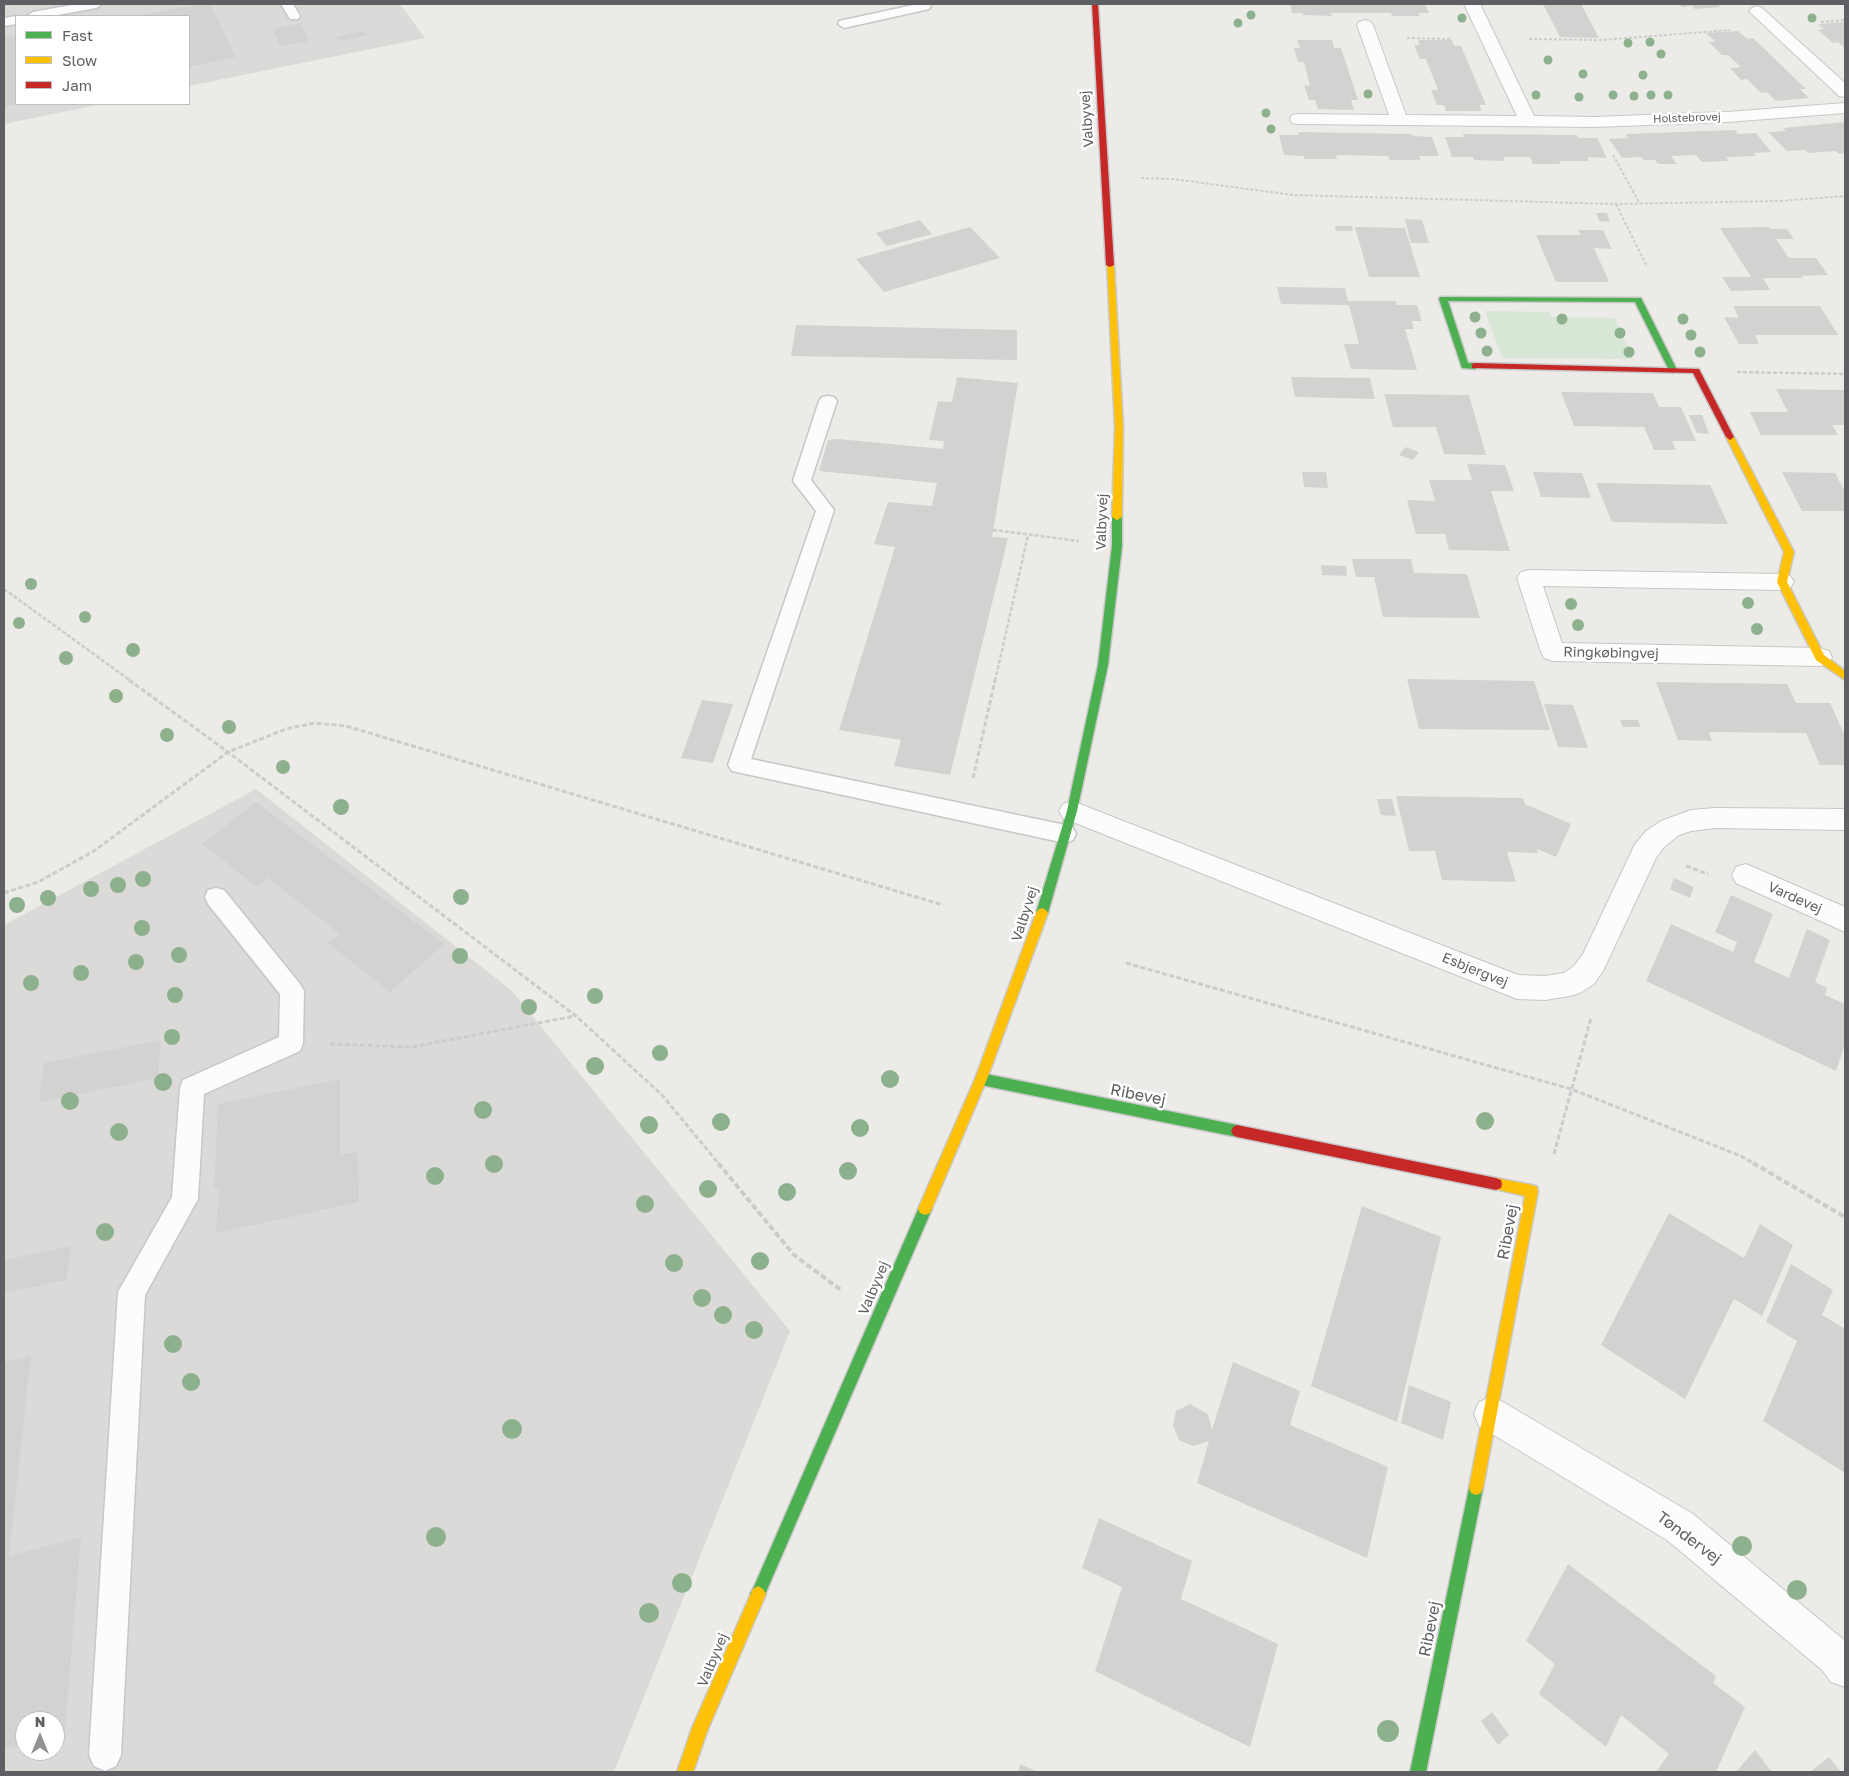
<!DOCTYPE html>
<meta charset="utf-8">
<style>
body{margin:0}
#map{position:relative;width:1849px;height:1776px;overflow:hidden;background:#ecebe8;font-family:"Golos Text",sans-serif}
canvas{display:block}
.frame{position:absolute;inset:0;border:5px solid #5e6064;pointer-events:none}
.legend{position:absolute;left:15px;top:15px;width:175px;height:90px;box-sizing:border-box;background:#fff;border:1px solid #bfbfc1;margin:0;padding:6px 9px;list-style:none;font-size:15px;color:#5e6064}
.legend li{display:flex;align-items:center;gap:10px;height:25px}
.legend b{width:25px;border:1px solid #bfbfc1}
.north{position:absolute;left:15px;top:1711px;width:50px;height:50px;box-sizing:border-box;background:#fff;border:1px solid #bfbfc1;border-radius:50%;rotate:0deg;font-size:14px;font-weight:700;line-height:20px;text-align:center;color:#5e6064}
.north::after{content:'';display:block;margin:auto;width:18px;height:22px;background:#909192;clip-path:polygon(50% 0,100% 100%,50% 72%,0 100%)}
</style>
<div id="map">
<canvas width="1849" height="1776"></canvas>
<div class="frame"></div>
<ul class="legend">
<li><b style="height:6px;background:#4caf50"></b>Fast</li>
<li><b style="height:6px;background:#ffc107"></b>Slow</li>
<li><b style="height:6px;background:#c62828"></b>Jam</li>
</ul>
<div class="north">N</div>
</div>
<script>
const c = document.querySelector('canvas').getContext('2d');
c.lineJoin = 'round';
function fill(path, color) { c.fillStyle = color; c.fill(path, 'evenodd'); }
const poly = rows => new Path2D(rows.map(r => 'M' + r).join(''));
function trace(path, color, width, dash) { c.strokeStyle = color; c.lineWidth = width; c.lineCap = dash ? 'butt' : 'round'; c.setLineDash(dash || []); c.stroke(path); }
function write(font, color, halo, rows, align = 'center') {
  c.font = font + ' "Golos Text",sans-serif'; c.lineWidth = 5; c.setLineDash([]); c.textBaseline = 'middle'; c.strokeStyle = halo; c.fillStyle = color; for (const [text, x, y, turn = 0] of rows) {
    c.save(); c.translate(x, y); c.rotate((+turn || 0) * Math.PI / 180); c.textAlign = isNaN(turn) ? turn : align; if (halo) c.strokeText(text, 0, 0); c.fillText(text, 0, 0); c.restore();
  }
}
fill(poly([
 [4,4,400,4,425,38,189,86,189,16,16,16,16,104,102,104,4,124],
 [256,789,511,990,790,1331,614,1772,4,1772,4,925],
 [25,1721,55,1721,55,1751,25,1751]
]), '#dcdad8');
fill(poly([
 [1485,311,1549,312,1552,317,1615,318,1633,359,1502,358]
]), '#d7e6d5');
fill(poly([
 [200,4,210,4,236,57,189,67,189,16,143,15],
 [1290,4,1425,4,1429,13,1418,13,1420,16,1392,16,1391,13,1331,13,1332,16,1303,15,1303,13,1292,13],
 [1543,4,1581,4,1599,38,1560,37],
 [1679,4,1718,4,1720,7,1695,9,1692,6,1682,7],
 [1845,22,1845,48,1838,42,1833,43,1818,30,1824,29,1818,24],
 [301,23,309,41,280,46,273,29],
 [364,31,367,35,338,41,336,37],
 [1738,31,1747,39,1753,38,1806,89,1800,89,1809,98,1776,101,1767,92,1761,93,1747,79,1741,80,1730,68,1741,67,1728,55,1722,55,1709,42,1715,41,1706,33],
 [16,35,16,104,4,107,4,38],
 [1297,40,1332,40,1334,48,1341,48,1358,100,1351,100,1354,110,1318,109,1315,100,1309,100,1304,85,1310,86,1304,62,1298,62,1294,48,1300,48],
 [1418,40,1452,40,1454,46,1461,46,1486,105,1479,105,1482,111,1446,111,1444,105,1437,105,1431,90,1438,90,1426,59,1420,59,1414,45,1420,45],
 [1845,122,1845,153,1839,154,1836,151,1808,153,1805,150,1787,151,1768,132,1786,131,1783,128],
 [1735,130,1738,134,1756,133,1771,152,1753,153,1756,156,1726,157,1729,161,1702,162,1696,155,1671,156,1677,164,1658,164,1655,160,1644,160,1641,157,1622,158,1609,139,1628,138,1626,134],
 [1298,132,1412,134,1413,136,1432,137,1439,156,1419,156,1421,160,1390,160,1388,156,1336,155,1337,159,1304,159,1304,156,1284,155,1279,135,1299,135],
 [1463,134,1577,135,1578,138,1597,138,1607,158,1587,157,1589,161,1559,161,1561,164,1533,164,1530,157,1503,157,1505,161,1474,160,1473,157,1452,157,1445,137,1464,137],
 [1596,213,1607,213,1610,222,1599,221],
 [1405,219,1422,220,1429,243,1411,243],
 [920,220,932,234,887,246,876,233],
 [1335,226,1352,226,1353,231,1336,231],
 [970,227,1000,258,884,292,856,259],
 [1355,227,1405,228,1420,277,1369,277],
 [1769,227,1770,229,1787,229,1794,239,1776,239,1789,258,1816,258,1828,275,1801,276,1803,278,1763,278,1770,290,1731,291,1722,277,1751,277,1720,228],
 [1578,230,1603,230,1612,249,1594,248,1609,282,1556,282,1536,235,1581,235],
 [1277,287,1345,288,1348,301,1396,301,1397,305,1417,305,1422,321,1412,321,1414,329,1405,329,1417,370,1351,369,1344,344,1359,344,1349,305,1281,304],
 [1733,306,1820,306,1838,335,1755,335,1759,344,1739,344,1724,317,1739,318],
 [796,325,1017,330,1017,360,791,356],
 [957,377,1018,383,992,537,1008,538,950,775,894,766,901,740,839,730,895,547,874,544,888,502,932,506,937,483,819,471,828,440,838,439,943,449,944,441,929,440,938,401,952,402],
 [1291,377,1370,378,1375,399,1295,397],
 [1776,389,1845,390,1845,425,1832,425,1838,435,1761,435,1750,412,1788,412],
 [1561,392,1653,393,1659,407,1681,407,1696,441,1672,441,1676,450,1654,450,1644,427,1574,426],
 [1384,394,1469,395,1486,455,1444,454,1436,427,1393,427],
 [1689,415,1702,415,1709,434,1697,433],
 [1405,447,1419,452,1413,460,1399,455],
 [1467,464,1505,465,1514,491,1491,491,1510,551,1449,550,1445,534,1416,534,1407,500,1435,501,1429,480,1472,480],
 [1302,472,1326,472,1328,488,1304,487],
 [1533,472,1582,473,1591,498,1541,497],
 [1782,472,1835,473,1845,492,1845,511,1802,511],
 [1596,483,1710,485,1728,524,1612,522],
 [1352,559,1411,559,1414,573,1467,574,1480,618,1383,617,1374,577,1356,577],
 [1321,565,1346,566,1347,576,1322,575],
 [1407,679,1534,681,1550,730,1419,729],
 [1656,682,1787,684,1796,703,1830,703,1845,736,1845,765,1820,765,1806,733,1709,732,1712,741,1678,740],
 [702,700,733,704,713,763,681,758],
 [1544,704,1573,705,1588,748,1558,747],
 [1620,720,1638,720,1641,727,1623,727],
 [1396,796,1523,798,1525,804,1571,824,1556,857,1537,849,1538,853,1507,852,1516,882,1442,880,1435,851,1409,851],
 [1377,799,1392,799,1396,816,1381,815],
 [256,802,444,944,390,992,328,943,340,934,268,878,257,887,202,844],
 [1674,878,1694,887,1690,898,1670,889],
 [1731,895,1773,914,1754,962,1789,978,1807,929,1830,940,1815,982,1827,988,1825,995,1845,1004,1845,1044,1836,1071,1646,981,1671,924,1733,952,1737,942,1715,932],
 [161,1040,158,1078,39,1102,44,1063],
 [340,1079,340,1155,358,1151,359,1202,216,1233,219,1188,214,1189,218,1104],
 [1362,1206,1441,1237,1397,1422,1311,1386],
 [1669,1213,1744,1258,1760,1224,1793,1245,1762,1316,1734,1299,1685,1399,1601,1345],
 [71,1246,67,1280,4,1293,4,1260],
 [1791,1264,1833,1290,1822,1315,1845,1329,1845,1473,1763,1421,1797,1341,1766,1322],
 [31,1356,9,1556,81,1537,65,1732,55,1735,55,1721,25,1721,25,1744,4,1750,4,1362],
 [1233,1362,1300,1391,1290,1425,1388,1467,1367,1558,1197,1483,1209,1441,1193,1446,1179,1440,1173,1425,1176,1411,1190,1404,1208,1414,1212,1430],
 [1409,1385,1451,1402,1443,1440,1401,1423],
 [1099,1518,1192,1561,1181,1599,1278,1644,1250,1747,1095,1671,1122,1587,1082,1568],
 [1568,1564,1716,1676,1713,1683,1745,1707,1716,1772,1656,1772,1669,1754,1621,1715,1606,1747,1539,1694,1555,1664,1526,1641],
 [1492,1712,1509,1735,1498,1745,1481,1721],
 [1755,1750,1772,1772,1736,1772],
 [1829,1757,1841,1772,1810,1772],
 [1020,1764,1038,1772,1018,1772]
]), '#d3d2d0');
const lane = poly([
 [77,4,102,4,96,8,52,16,27,16,33,12,77,4],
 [281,4,293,4,300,16,298,19,290,19,281,4],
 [918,4,930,4,931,6,929,9,844,28,838,24,839,21,918,4],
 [16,16,16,24,4,26,4,18,16,16],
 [828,396,834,397,837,401,811,480,834,510,751,759,1065,825,1073,828,1076,834,1073,840,1065,843,732,771,728,765,816,511,793,481,819,401,822,397,828,396],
 [216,888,224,890,300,984,304,991,303,1043,300,1051,204,1094,198,1199,145,1295,121,1755,116,1766,105,1771,94,1766,89,1755,118,1292,172,1197,180,1088,183,1080,279,1037,280,994,208,904,205,897,208,890,216,888]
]);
const street = poly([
 [1464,4,1480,4,1534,116,1594,117,1727,112,1845,103,1845,113,1727,122,1594,127,1298,124,1292,123,1290,119,1292,115,1298,114,1389,115,1357,25,1359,22,1365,20,1371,22,1373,25,1406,115,1517,116,1464,4],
 [1757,6,1762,8,1845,83,1845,97,1839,96,1752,14,1749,11,1752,8,1757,6],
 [1529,570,1782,574,1790,576,1794,582,1790,588,1782,590,1543,586,1562,643,1820,648,1829,651,1832,657,1829,663,1820,666,1553,661,1544,658,1541,652,1517,578,1521,572,1529,570],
 [1072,801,1518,975,1545,976,1564,973,1574,966,1583,954,1635,844,1646,831,1661,821,1691,810,1715,808,1845,809,1845,830,1715,828,1691,831,1679,835,1664,847,1656,858,1603,971,1594,984,1580,993,1570,996,1545,1000,1517,999,1063,818,1059,811,1063,804,1072,801],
 [1746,864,1845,907,1845,932,1736,883,1732,875,1736,867,1746,864],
 [1491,1397,1503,1402,1693,1514,1845,1641,1845,1687,1831,1682,1822,1670,1667,1540,1479,1426,1474,1414,1479,1402,1491,1397]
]);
const fast = poly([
 [1440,297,1641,298,1677,370,1673,373,1669,370,1635,302,1448,301,1468,363,1475,363,1479,366,1475,369,1462,368,1439,299,1440,297],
 [1117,514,1122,517,1122,546,1108,665,1077,811,1048,913,1046,916,1042,918,1038,916,1036,913,1067,811,1098,665,1112,546,1112,517,1117,514],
 [981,1073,1237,1125,1241,1127,1243,1131,1241,1135,1237,1137,981,1085,977,1083,975,1079,977,1075,981,1073],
 [925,1203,930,1205,932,1209,763,1599,758,1602,753,1599,750,1594,753,1589,920,1205,925,1203],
 [1476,1481,1481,1483,1483,1488,1426,1772,1410,1772,1469,1488,1471,1483,1476,1481]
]);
const slow = poly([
 [1107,263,1114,265,1123,427,1122,517,1117,520,1112,517,1115,427,1107,263],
 [1730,434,1734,437,1794,552,1787,582,1824,655,1845,671,1845,680,1816,660,1777,582,1784,552,1726,437,1730,434],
 [1042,908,1046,910,1048,913,987,1079,930,1213,925,1215,920,1213,918,1209,975,1079,1036,913,1038,910,1042,908],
 [1496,1178,1532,1185,1537,1187,1538,1191,1483,1488,1481,1493,1476,1495,1471,1493,1469,1488,1525,1196,1491,1188,1490,1184,1491,1180,1496,1178],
 [758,1586,763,1589,766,1594,708,1729,693,1772,677,1772,692,1728,753,1589,758,1586]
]);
const jam = poly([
 [1092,4,1098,4,1114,265,1110,267,1106,265,1092,4],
 [1475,363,1699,369,1734,437,1730,440,1726,437,1693,373,1472,368,1472,364,1475,363],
 [1237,1125,1496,1178,1501,1180,1502,1184,1501,1188,1496,1190,1237,1137,1233,1135,1231,1131,1233,1127,1237,1125]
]);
trace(lane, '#c7c7c7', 3);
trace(street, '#c7c7c7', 2);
trace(fast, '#c9c9c9', 3);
trace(slow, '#c9c9c9', 3);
trace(jam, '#c9c9c9', 3);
trace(poly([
 [1821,22,1845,20],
 [1407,38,1450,39],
 [1529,39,1601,40,1730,30],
 [1613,155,1640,204],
 [1141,178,1173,179,1293,195,1616,204,1780,201,1845,196],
 [1616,204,1647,267]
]), '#cacdcb', 2, [3, 2]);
trace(poly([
 [1737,372,1845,374],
 [993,530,1079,541],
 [4,589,131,681],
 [995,681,1028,535]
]), '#cacdcb', 2.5, [4, 2]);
trace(poly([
 [129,680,228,752,576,1016,662,1095,719,1164],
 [973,778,995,680],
 [1686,866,1708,874],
 [4,893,38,882,94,851,228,752,286,729,315,723,346,726,943,905],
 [1126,963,1571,1089,1741,1156,1755,1164],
 [330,1044,412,1047,575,1016],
 [1554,1154,1591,1018]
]), '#cacdcb', 3, [5, 2.5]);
trace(poly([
 [718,1163,794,1255,841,1290],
 [1753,1163,1845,1217]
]), '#cacdcb', 4, [6, 3]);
fill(lane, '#fcfcfc');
fill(street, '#fcfcfc');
fill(fast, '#4caf50');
fill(slow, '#ffc107');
fill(jam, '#c62828');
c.fillStyle = '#8db08d';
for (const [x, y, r] of [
 [1251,15,4.5],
 [1462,18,4.5],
 [1812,18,4.5],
 [1238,23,4.5],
 [1650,42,4.5],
 [1628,43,4.5],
 [1661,54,4.5],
 [1548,60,4.5],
 [1583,74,4.5],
 [1643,75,4.5],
 [1368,94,4.5],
 [1536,95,4.5],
 [1613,95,4.5],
 [1651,95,4.5],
 [1668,95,4.5],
 [1634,96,4.5],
 [1579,97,4.5],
 [1266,113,4.5],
 [1271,129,4.5],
 [1475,317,5.5],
 [1562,319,5.5],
 [1683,319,5.5],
 [1481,333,5.5],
 [1620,333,5.5],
 [1691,335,5.5],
 [1487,351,5.5],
 [1629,352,5.5],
 [1700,352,5.5],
 [31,584,6],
 [1748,603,6],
 [1571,604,6],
 [85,617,6],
 [19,623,6],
 [1578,625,6],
 [1757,629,6],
 [133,650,7],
 [66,658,7],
 [116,696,7],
 [229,727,7],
 [167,735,7],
 [283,767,7],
 [341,807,8],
 [143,879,8],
 [118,885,8],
 [91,889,8],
 [461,897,8],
 [48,898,8],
 [17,905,8],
 [142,928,8],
 [179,955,8],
 [460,956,8],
 [136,962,8],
 [81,973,8],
 [31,983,8],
 [175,995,8],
 [595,996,8],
 [529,1007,8],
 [172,1037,8],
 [660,1053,8],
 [595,1066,9],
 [890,1079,9],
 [163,1082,9],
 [70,1101,9],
 [483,1110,9],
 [1485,1121,9],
 [721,1122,9],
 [649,1125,9],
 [860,1128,9],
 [119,1132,9],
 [494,1164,9],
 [848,1171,9],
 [435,1176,9],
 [708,1189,9],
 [787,1192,9],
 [645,1204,9],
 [105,1232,9],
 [760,1261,9],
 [674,1263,9],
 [702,1298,9],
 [723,1315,9],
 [754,1330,9],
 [173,1344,9],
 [191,1382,9],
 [512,1429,10],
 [436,1537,10],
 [1742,1546,10],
 [682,1583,10],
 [1797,1590,10],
 [649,1613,10],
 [1388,1731,11]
]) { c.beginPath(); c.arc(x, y, r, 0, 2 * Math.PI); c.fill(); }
write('11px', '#5e6064', '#fff', [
 ["Holstebrovej",1687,118,-2]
]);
write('14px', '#5e6064', '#fff', [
 ["Valbyvej",1087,119,-94],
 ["Valbyvej",1102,522,-88],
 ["Ringkøbingvej",1611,653,1],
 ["Vardevej",1795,898,24],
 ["Valbyvej",1025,914,-72],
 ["Esbjergvej",1475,970,22],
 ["Valbyvej",874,1288,-67],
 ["Valbyvej",713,1660,-67]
]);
write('16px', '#5e6064', '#fff', [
 ["Ribevej",1138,1095,11],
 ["Ribevej",1508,1232,-80],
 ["Tøndervej",1689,1538,37],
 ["Ribevej",1430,1629,-79]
]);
</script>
